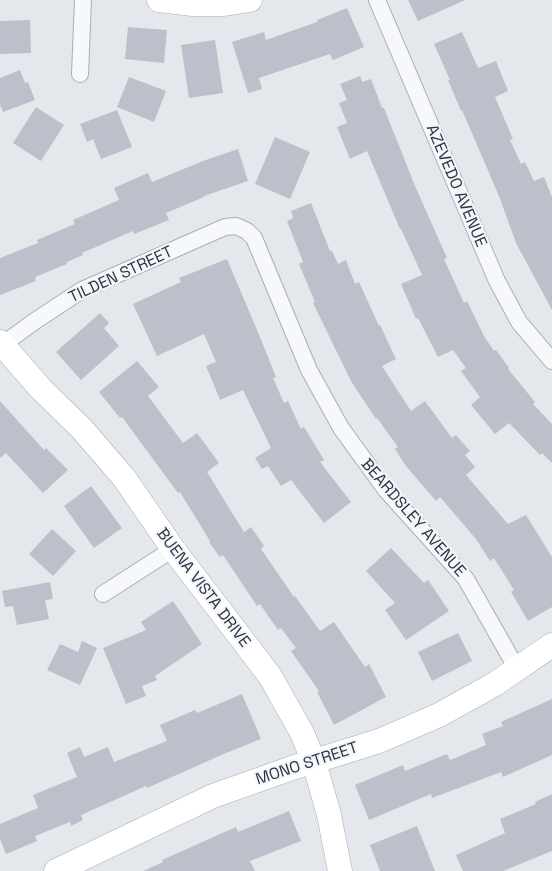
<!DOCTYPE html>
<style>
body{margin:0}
canvas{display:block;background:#e4e7ec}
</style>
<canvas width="552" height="871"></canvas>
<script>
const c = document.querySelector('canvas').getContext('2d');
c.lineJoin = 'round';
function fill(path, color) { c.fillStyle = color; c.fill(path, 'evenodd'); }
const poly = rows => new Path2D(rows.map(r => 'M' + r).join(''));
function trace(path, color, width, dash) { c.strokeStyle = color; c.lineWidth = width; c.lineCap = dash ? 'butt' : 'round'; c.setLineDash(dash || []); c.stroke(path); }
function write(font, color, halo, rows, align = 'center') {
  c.font = font + ' "Space Grotesk",sans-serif'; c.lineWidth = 4.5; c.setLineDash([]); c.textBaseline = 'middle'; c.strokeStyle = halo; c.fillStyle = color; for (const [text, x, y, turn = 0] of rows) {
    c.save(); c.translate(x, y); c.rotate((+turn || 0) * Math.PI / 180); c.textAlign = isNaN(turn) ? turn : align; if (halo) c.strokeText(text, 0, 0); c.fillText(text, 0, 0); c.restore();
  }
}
fill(poly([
 [408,0,465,0,418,21],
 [347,8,364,47,333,60,330,54,259,78,262,89,248,93,232,42,264,32,266,40,317,22,317,20],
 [30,20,31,53,0,54,0,21],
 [128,27,167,30,164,63,125,59],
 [462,32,478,68,496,61,508,91,495,97,513,139,510,140,521,164,525,162,534,181,544,177,552,197,552,310,516,243,499,196,462,110,461,111,448,80,450,80,434,44],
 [215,40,223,93,189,98,181,45],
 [20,70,25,83,28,82,35,100,3,112,0,104,0,78],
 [360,76,362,82,371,79,382,108,384,108,415,186,447,258,444,259,464,303,467,301,484,336,494,351,496,350,509,368,508,369,535,402,533,404,552,424,552,463,542,453,540,455,509,423,495,434,471,405,480,397,461,371,466,368,453,350,438,357,418,318,416,319,401,284,422,275,401,229,400,229,367,151,350,159,337,127,347,123,339,103,347,100,340,84],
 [129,77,166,91,154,122,117,107],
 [36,107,64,125,41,161,13,143],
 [117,110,132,147,101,159,93,139,87,142,80,124],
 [275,137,310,152,290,199,255,184],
 [238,149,248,181,204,196,204,197,166,213,169,220,134,234,133,231,82,253,83,255,67,262,67,264,35,277,36,281,0,295,0,258,38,243,37,240,75,224,73,220,119,200,114,188,148,173,152,182,203,161],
 [311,203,330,251,332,251,338,264,346,260,355,284,359,282,379,326,380,325,396,359,382,366,411,411,425,401,452,438,456,435,470,451,465,455,475,467,466,475,508,524,526,515,552,557,552,607,528,621,511,592,514,590,494,558,490,561,476,539,440,497,436,501,406,466,395,449,398,447,377,418,376,419,351,381,313,303,315,302,299,264,303,262,287,221,293,218,291,211],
 [227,259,260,337,276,377,273,378,284,403,288,401,301,429,304,427,324,460,320,462,351,502,324,523,291,480,281,486,268,466,262,469,255,458,271,448,243,390,220,400,206,366,216,362,204,334,157,356,133,304,181,282,179,278],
 [100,313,109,323,104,328,119,346,81,380,56,352],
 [137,361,159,387,148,396,183,443,197,433,219,463,207,472,244,532,251,527,264,546,261,549,294,597,295,596,320,631,334,622,365,667,369,664,386,697,334,725,317,692,319,691,291,651,296,648,281,628,278,630,260,604,257,606,223,555,220,557,209,542,210,541,180,492,178,493,122,417,120,418,99,392],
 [0,401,44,450,46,448,68,470,43,493,6,453,0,458],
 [91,486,122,528,94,548,64,506],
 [52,529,76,551,53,576,29,554],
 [391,548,424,583,428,580,449,611,406,640,385,610,395,603,366,571],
 [50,582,53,599,45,600,49,619,17,625,13,606,5,607,2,591],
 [173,601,202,644,155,676,157,680,142,686,146,696,126,704,103,648,146,630,141,622],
 [458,633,472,661,432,681,418,652],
 [82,641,97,648,80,685,47,670,60,644,78,652],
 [242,694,261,739,226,753,147,788,146,786,81,815,83,820,71,826,70,822,35,836,37,841,6,854,0,839,0,824,38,808,33,795,77,777,67,753,80,747,84,757,108,747,114,762,167,741,160,725,195,710,197,713],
 [552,699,552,755,503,777,501,772,432,798,431,794,369,820,355,785,403,765,405,771,447,754,450,760,486,745,482,734,503,726,501,722],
 [552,794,552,851,503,871,463,871,456,855,505,833,500,819,536,804,535,802],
 [289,811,301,841,250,861,255,871,143,871,163,862,162,860,236,827,238,832],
 [417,826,435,871,380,871,370,845]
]), '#bbc0ca');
const street = poly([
 [377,0,497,281,519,322,552,361],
 [80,74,83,0],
 [2,345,35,321,82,290,225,227,236,226,247,231,254,238,309,370,341,428,386,490,466,579,517,669],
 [103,594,173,549]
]);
const secondary = poly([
 [159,0,193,4,224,4,250,0],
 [0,342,41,389,82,429,125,479,173,549,270,676,302,733,314,762,329,815,340,871],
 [56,871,213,796,292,768,379,741,439,715,495,684,552,645]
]);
trace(street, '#a9aeb7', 18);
trace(secondary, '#a9aeb7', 25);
trace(street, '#f7f8fa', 16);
trace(secondary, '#fff', 24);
write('16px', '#2b3445', '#f4f6f9', [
 ["AZEVEDO AVENUE",456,186,67],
 ["TILDEN STREET",121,275,-25],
 ["BEARDSLEY AVENUE",413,518,49],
 ["BUENA VISTA DRIVE",203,588,53],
 ["MONO STREET",307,764,-18]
]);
</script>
